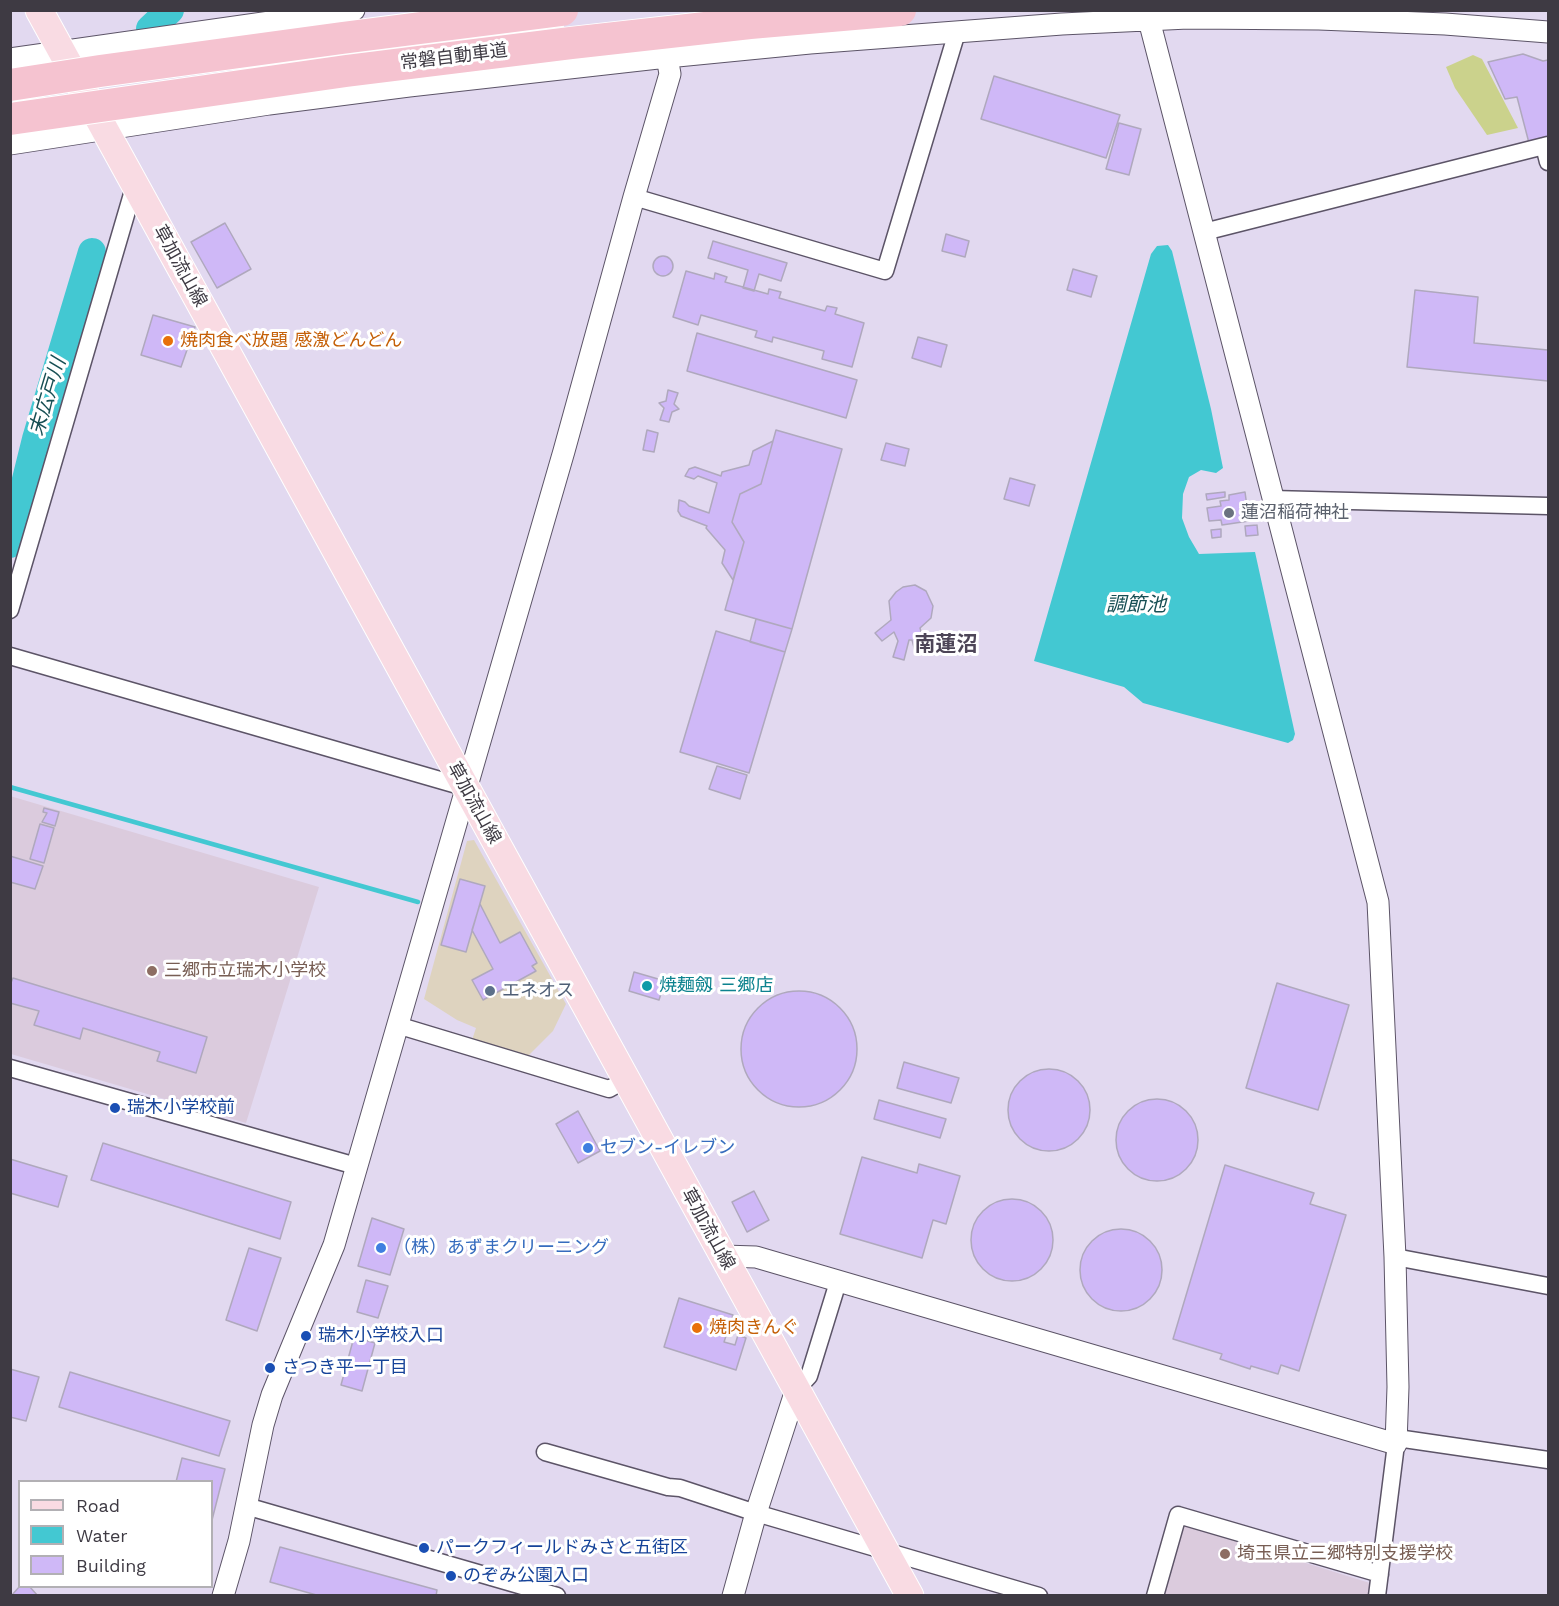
<!DOCTYPE html>
<meta charset="utf-8">
<style>
body{margin:0}
#map{position:relative;width:1559px;height:1606px;overflow:hidden;background:#e2d9f0;font-family:"Work Sans",sans-serif}
canvas{display:block}
.frame{position:absolute;inset:0;border:12px solid #3e3a43;pointer-events:none}
.legend{position:absolute;left:18px;top:1480px;width:195px;height:108px;box-sizing:border-box;background:#fff;border:2px solid #b2b0b4;margin:0;padding:8px 10px;list-style:none;font-size:18px;color:#3e3a43}
.legend li{display:flex;align-items:center;gap:12px;height:30px}
.legend b{width:30px;border:2px solid #b2b0b4}
</style>
<div id="map">
<canvas width="1559" height="1606"></canvas>
<div class="frame"></div>
<ul class="legend">
<li><b style="height:8px;background:#f9dbe3"></b>Road</li>
<li><b style="height:16px;background:#43c8d2"></b>Water</li>
<li><b style="height:16px;background:#cfb8f7"></b>Building</li>
</ul>
</div>
<script>
const c = document.querySelector('canvas').getContext('2d');
c.lineJoin = 'round';
function fill(path, color) { c.fillStyle = color; c.fill(path, 'evenodd'); }
const poly = rows => new Path2D(rows.map(r => 'M' + r).join(''));
function trace(path, color, width, dash) { c.strokeStyle = color; c.lineWidth = width; c.lineCap = dash ? 'butt' : 'round'; c.setLineDash(dash || []); c.stroke(path); }
function write(font, color, halo, rows, align = 'center') {
  c.font = font + ' "Work Sans","Noto Sans JP",sans-serif'; c.lineWidth = 6; c.setLineDash([]); c.textBaseline = 'middle'; c.strokeStyle = halo; c.fillStyle = color; for (const [text, x, y, turn = 0] of rows) {
    c.save(); c.translate(x, y); c.rotate((+turn || 0) * Math.PI / 180); c.textAlign = isNaN(turn) ? turn : align; if (halo) c.strokeText(text, 0, 0); c.fillText(text, 0, 0); c.restore();
  }
}
fill(poly([
 [474,840,566,1004,553,1031,527,1057,472,1040,476,1028,457,1020,424,999,467,841]
]), '#ded3bf');
fill(poly([
 [10,796,319,887,246,1123,11,1054],
 [1181,1524,1373,1584,1371,1595,1160,1596]
]), '#dbcbdd');
fill(poly([
 [1473,55,1482,59,1518,128,1487,135,1455,88,1446,67]
]), '#cbd28c');
fill(poly([
 [1168,245,1172,251,1211,409,1223,468,1216,473,1201,470,1189,477,1183,494,1182,518,1189,537,1199,554,1255,552,1295,734,1293,740,1288,743,1143,703,1124,687,1034,661,1151,254,1157,246]
]), '#43c8d2');
trace(poly([
 [10,787,418,902]
]), '#43c8d2', 4.5);
trace(poly([
 [150,29,170,10],
 [10,544,36,439,92,252]
]), '#43c8d2', 28);
const building = poly([
 [1523,54,1543,61,1548,60,1548,138,1529,143,1517,97,1505,99,1488,62,1523,54],
 [994,76,1120,115,1106,158,981,119,994,76],
 [1119,123,1141,129,1129,175,1106,169,1119,123],
 [225,223,251,269,217,288,191,242,225,223],
 [946,234,969,241,965,257,942,251,946,234],
 [713,241,787,263,781,281,759,274,754,291,743,288,748,270,708,258,713,241],
 '653 266a10 10 0 1 1 20 0a10 10 0 1 1-20 0Z',
 [1073,269,1097,276,1091,297,1067,290,1073,269],
 [686,271,714,279,715,273,727,277,725,282,768,294,769,289,781,292,779,298,825,311,827,306,837,308,835,314,864,323,852,367,822,359,824,351,773,337,772,342,755,337,757,331,701,315,698,325,673,317,686,271],
 [1415,290,1478,297,1474,343,1548,350,1548,381,1407,367,1415,290],
 [153,315,195,327,181,367,141,355,153,315],
 [697,333,857,380,846,418,687,371,697,333],
 [918,337,947,345,941,367,912,358,918,337],
 [668,390,678,393,674,404,679,409,672,412,669,422,660,420,664,408,659,403,666,401,668,390],
 [647,430,658,433,654,452,643,450,647,430],
 [776,430,842,449,792,629,725,610,744,542,732,522,740,494,761,484,776,430],
 [773,441,761,484,740,494,732,522,744,542,733,580,722,563,725,550,706,528,707,526,681,516,678,511,679,500,685,502,689,506,709,513,717,483,698,476,694,479,685,476,689,469,695,467,721,476,722,472,749,465,753,451,773,441],
 [886,443,909,449,905,466,881,460,886,443],
 [1010,478,1035,485,1029,506,1004,499,1010,478],
 [1225,492,1225,497,1207,500,1206,494,1225,492],
 [1245,492,1249,521,1222,525,1221,520,1209,521,1207,508,1221,506,1220,501,1229,500,1229,495,1245,492],
 [1257,525,1258,535,1246,536,1245,526,1257,525],
 [1221,529,1221,537,1212,538,1211,530,1221,529],
 [915,585,926,591,933,606,931,618,920,628,925,647,915,651,912,640,909,640,904,660,893,657,898,641,894,632,882,641,875,633,891,620,889,601,896,592,903,587,915,585],
 [756,619,792,629,785,652,750,642,756,619],
 [716,631,785,652,749,773,680,752,716,631],
 [717,766,747,775,740,799,709,789,717,766],
 [44,808,59,812,55,826,42,822,47,813,43,812,44,808],
 [40,824,54,828,44,863,30,859,40,824],
 [10,856,43,866,35,889,10,882,10,856],
 [460,879,485,886,466,952,441,945,460,879],
 [480,904,500,943,520,932,537,963,532,966,536,971,483,1000,472,980,493,969,472,930,480,904],
 [634,972,665,981,659,1000,629,991,634,972],
 [13,978,207,1037,196,1073,157,1061,160,1052,83,1028,80,1039,34,1025,39,1011,10,1003,10,985,13,978],
 [1277,983,1349,1005,1318,1110,1246,1088,1277,983],
 '741 1049a58 58 0 1 1 116 0a58 58 0 1 1-116 0Z',
 [904,1062,959,1078,951,1103,897,1088,904,1062],
 '1008 1110a41 41 0 1 1 82 0a41 41 0 1 1-82 0Z',
 '1116 1140a41 41 0 1 1 82 0a41 41 0 1 1-82 0Z',
 [879,1100,946,1119,940,1138,874,1119,879,1100],
 [578,1111,600,1151,578,1163,556,1124,578,1111],
 [103,1143,291,1202,280,1239,91,1180,103,1143],
 [862,1157,917,1173,919,1164,960,1176,946,1224,933,1220,922,1258,840,1234,862,1157],
 [10,1159,67,1176,58,1207,10,1193,10,1159],
 [1225,1165,1314,1193,1310,1204,1346,1215,1299,1371,1281,1365,1278,1374,1251,1366,1250,1369,1220,1359,1222,1354,1173,1339,1225,1165],
 [754,1191,769,1220,747,1232,732,1202,754,1191],
 '971 1240a41 41 0 1 1 82 0a41 41 0 1 1-82 0Z',
 [372,1218,404,1229,390,1275,358,1266,372,1218],
 '1080 1270a41 41 0 1 1 82 0a41 41 0 1 1-82 0Z',
 [249,1248,281,1258,257,1331,226,1320,249,1248],
 [366,1280,388,1286,378,1318,357,1312,366,1280],
 [679,1298,733,1315,724,1342,735,1345,738,1335,746,1338,736,1370,664,1347,679,1298],
 [354,1337,375,1343,362,1391,341,1385,354,1337],
 [10,1369,39,1377,26,1421,10,1417,10,1369],
 [70,1372,230,1421,219,1456,59,1407,70,1372],
 [182,1458,225,1469,212,1520,212,1482,176,1482,182,1458],
 [280,1547,437,1590,436,1596,320,1596,270,1582,280,1547],
 [20,1586,29,1586,38,1596,11,1596,20,1586]
]);
fill(building, '#cfb8f7');
trace(building, '#afa8bd', 1.5);
const minor = poly([
 [1544,146,1548,162],
 [634,197,885,271,957,32],
 [1204,232,1548,145],
 [1272,499,1548,506],
 [10,610,135,184],
 [10,656,464,787],
 [397,1025,609,1089,625,1080],
 [10,1068,356,1166],
 [1395,1257,1548,1286],
 [796,1390,809,1376,838,1282],
 [1397,1438,1548,1460],
 [545,1452,668,1487,680,1488,756,1513,1039,1596],
 [246,1506,557,1596],
 [1155,1596,1178,1515,1380,1574],
 [1377,1596,1396,1444]
]);
const tertiary = poly([
 [10,59,354,10],
 [10,144,269,104,409,86,667,57,810,43,1062,24,1188,18,1319,19,1445,24,1548,32],
 [723,1256,756,1257,1396,1444,1398,1387,1395,1257,1378,902,1149,20],
 [223,1596,239,1541,263,1425,272,1395,334,1245,564,451,634,197,670,74,667,57],
 [733,1596,756,1513,796,1390]
]);
const primary = poly([
 [39,10,910,1596]
]);
trace(minor, '#5c5467', 19);
trace(tertiary, '#5c5467', 23);
trace(primary, '#fff', 29);
trace(minor, '#fff', 16);
trace(tertiary, '#fff', 21);
trace(primary, '#f9dbe3', 27);
const motorwayBridge = poly([
 [10,85,100,71,342,38,562,10],
 [10,119,346,71,571,43,750,23,900,10]
]);
trace(motorwayBridge, '#fff', 34, []);
trace(motorwayBridge, '#f5c3d0', 32);
for (const [x, y, r, color] of [
 [168,341,6,"#e8710a"],
 [1229,513,6,"#6b7280"],
 [152,971,6,"#8d6e63"],
 [647,986,6,"#0f9aa8"],
 [490,991,6,"#5c6f8a"],
 [115,1108,6,"#1a4fb4"],
 [588,1148,6,"#3f7fe0"],
 [381,1248,6,"#3f7fe0"],
 [697,1328,6,"#e8710a"],
 [306,1336,6,"#1a4fb4"],
 [270,1368,6,"#1a4fb4"],
 [424,1548,6,"#1a4fb4"],
 [1225,1554,6,"#8d6e63"],
 [451,1576,6,"#1a4fb4"]
]) { const dot = new Path2D(); dot.arc(x, y, r, 0, 2 * Math.PI); c.fillStyle = color; c.fill(dot); trace(dot, '#fff', 2); }
write('18px', '#3e3a43', '#fff', [
 ["常磐自動車道",454,57,-7],
 ["草加流山線",180,266,61],
 ["草加流山線",474,803,61],
 ["草加流山線",708,1229,61]
]);
write('18px', '#c56008', '#fff', [
 ["焼肉食べ放題 感激どんどん",180,341],
 ["焼肉きんぐ",709,1328]
], 'left');
write('18px', '#5b616d', '#fff', [
 ["蓮沼稲荷神社",1241,513]
], 'left');
write('18px', '#785e54', '#fff', [
 ["三郷市立瑞木小学校",164,971],
 ["埼玉県立三郷特別支援学校",1237,1554]
], 'left');
write('18px', '#0d838f', '#fff', [
 ["焼麺劔 三郷店",659,986]
], 'left');
write('18px', '#4e5e75', '#fff', [
 ["エネオス",502,991]
], 'left');
write('18px', '#164399', '#fff', [
 ["瑞木小学校前",127,1108],
 ["瑞木小学校入口",318,1336],
 ["さつき平一丁目",282,1368],
 ["パークフィールドみさと五街区",436,1548],
 ["のぞみ公園入口",463,1576]
], 'left');
write('18px', '#366cbe', '#fff', [
 ["セブン-イレブン",600,1148],
 ["（株）あずまクリーニング",393,1248]
], 'left');
write('italic 20px', '#174f54', '#fff', [
 ["末広戸川",48,397,-73],
 ["調節池",1136,605]
]);
write('bold 21px', '#4d4557', '#fff', [
 ["南蓮沼",946,645]
]);
</script>
